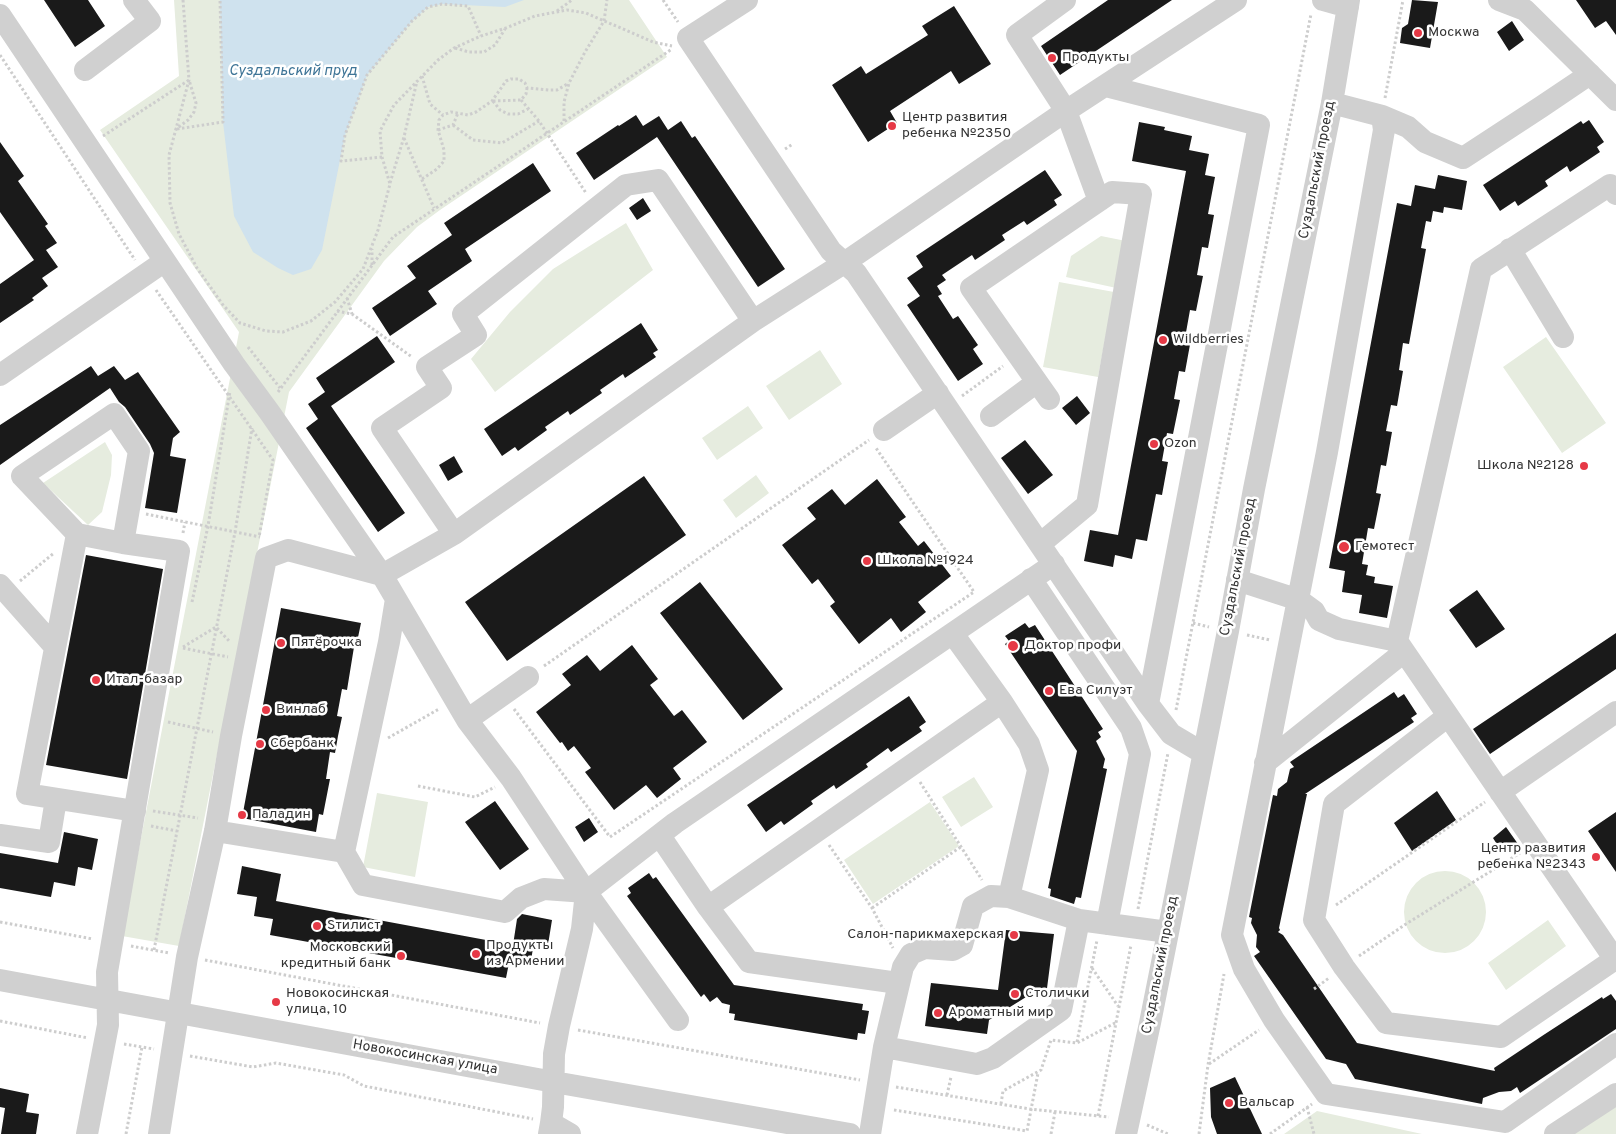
<!DOCTYPE html>
<meta charset="utf-8">
<style>
body{margin:0}
canvas{display:block;background:#fff}
</style>
<canvas width="1616" height="1134"></canvas>
<script>
const c = document.querySelector('canvas').getContext('2d');
c.lineJoin = 'round';
function fill(path, color) { c.fillStyle = color; c.fill(path, 'evenodd'); }
const poly = rows => new Path2D(rows.map(r => 'M' + r).join(''));
function trace(path, color, width, dash) { c.strokeStyle = color; c.lineWidth = width; c.lineCap = dash ? 'butt' : 'round'; c.setLineDash(dash || []); c.stroke(path); }
function write(font, color, halo, rows, align = 'center') {
  c.font = font + ' Overpass,sans-serif'; c.lineWidth = 5; c.setLineDash([]); c.textBaseline = 'middle'; c.strokeStyle = halo; c.fillStyle = color; for (const [text, x, y, turn = 0] of rows) {
    c.save(); c.translate(x, y); c.rotate((+turn || 0) * Math.PI / 180); c.textAlign = isNaN(turn) ? turn : align; if (halo) c.strokeText(text, 0, 0); c.fillText(text, 0, 0); c.restore();
  }
}
fill(poly([
 [174,0,629,0,667,57,440,210,417,227,384,261,289,392,179,946,122,936,239,332,100,130,179,76],
 [626,223,653,270,495,392,471,359,510,312,553,269],
 [1101,236,1131,242,1121,289,1066,277,1071,256],
 [1059,282,1114,292,1098,377,1043,367],
 [1546,337,1606,423,1562,453,1503,367],
 [820,350,842,384,789,420,766,386],
 [748,406,763,428,717,460,702,438],
 [105,442,112,455,111,475,102,512,88,525,43,483],
 [756,475,769,493,736,518,723,500],
 [974,777,993,807,961,827,942,797],
 [377,793,428,802,415,877,363,867],
 [930,802,959,846,873,904,844,860],
 '1404 912a41 41 0 1 1 82 0a41 41 0 1 1-82 0Z',
 [1548,920,1566,946,1506,990,1488,963],
 [1616,1104,1616,1134,1571,1134],
 [1317,1111,1422,1134,1284,1134]
]), '#e6ecdf');
fill(poly([
 [220,0,524,0,505,7,442,4,428,7,412,21,367,75,345,135,322,250,311,269,293,275,278,268,253,252,234,216,223,122]
]), '#cfe2ee');
fill(poly([
 [44,0,88,0,105,26,75,47],
 [1108,0,1172,0,1060,75,1041,46],
 [1412,0,1438,2,1430,48,1400,43,1402,28,1408,24],
 [1576,0,1616,0,1616,35,1606,21,1595,28],
 [954,6,991,64,959,84,951,71,890,111,897,123,868,142,832,85,861,66,866,74,928,35,922,26],
 [1512,21,1524,40,1509,51,1497,32],
 [636,115,643,126,659,116,668,130,681,121,692,138,695,136,785,269,758,287,657,137,594,180,576,153,618,125,619,126],
 [1589,120,1604,142,1597,147,1600,152,1570,172,1567,166,1545,181,1548,186,1518,206,1515,201,1500,211,1483,185,1581,121,1583,124],
 [1139,122,1165,127,1164,130,1192,136,1189,150,1209,154,1205,175,1215,177,1208,214,1214,215,1208,248,1202,247,1197,275,1203,276,1196,311,1190,310,1185,338,1191,339,1185,372,1179,371,1174,399,1180,400,1173,434,1167,433,1162,461,1168,462,1162,495,1156,494,1147,541,1136,539,1132,559,1115,555,1113,567,1084,561,1090,530,1118,535,1186,171,1132,161],
 [0,142,24,176,18,181,48,224,45,226,57,243,46,250,58,267,42,278,48,286,32,298,34,300,0,323,0,284,34,260,0,212],
 [533,163,551,191,465,249,472,261,428,291,437,304,390,336,372,308,416,278,407,266,452,235,444,223],
 [1045,170,1062,195,1054,200,1057,205,1027,225,1024,221,1002,235,1005,240,975,260,972,255,942,275,946,280,937,286,942,294,938,296,953,319,958,316,978,345,973,349,983,364,958,381,907,305,920,296,907,278,923,267,916,256],
 [1438,175,1467,181,1462,210,1444,207,1443,213,1433,211,1431,222,1426,221,1421,248,1426,249,1409,344,1403,343,1399,370,1403,371,1397,406,1391,405,1386,431,1392,432,1386,466,1381,465,1376,493,1381,494,1374,529,1368,528,1362,564,1368,565,1366,575,1375,577,1374,583,1393,586,1387,618,1359,613,1362,595,1342,592,1345,571,1329,568,1397,203,1411,206,1415,185,1435,189],
 [643,198,651,211,637,220,629,208],
 [641,323,658,350,653,353,656,357,625,378,623,374,600,390,602,393,570,415,568,411,545,427,547,430,518,451,515,447,502,456,484,429],
 [377,336,395,362,331,406,405,513,378,532,306,428,318,419,308,404,325,392,316,378],
 [91,366,98,376,114,366,125,380,138,372,180,432,173,438,170,456,186,459,177,513,145,508,154,453,150,444,125,407,119,402,110,388,0,465,0,425],
 [1077,396,1090,413,1076,425,1062,408],
 [1025,440,1053,475,1028,494,1001,458],
 [454,456,463,472,448,481,439,465],
 [644,476,686,535,507,661,465,602],
 [877,479,906,517,899,522,918,546,924,541,951,576,918,602,926,612,901,632,891,618,859,644,830,606,835,602,818,579,812,584,782,545,816,519,807,508,832,489,845,505],
 [86,555,163,569,127,779,46,765],
 [700,582,783,689,743,720,660,613],
 [1477,590,1505,629,1476,648,1449,610],
 [281,608,361,623,356,647,354,647,347,690,342,689,337,716,342,717,338,736,335,753,330,752,326,779,330,779,323,815,319,814,316,832,242,818],
 [1025,623,1029,628,1035,625,1103,729,1098,732,1101,737,1096,741,1105,759,1103,768,1107,769,1081,898,1076,897,1074,904,1050,896,1051,889,1048,888,1077,751,1005,644,1009,641,1005,636],
 [1616,633,1616,669,1490,754,1473,729],
 [632,645,658,679,650,685,674,716,682,710,707,742,673,768,681,779,657,798,646,785,614,810,585,772,591,768,574,746,568,751,562,742,560,743,536,712,571,685,562,674,587,655,600,671],
 [1394,692,1398,698,1404,694,1417,714,1411,718,1414,722,1305,794,1307,794,1279,928,1280,930,1278,932,1283,935,1357,1043,1495,1071,1494,1068,1545,1034,1602,997,1603,999,1611,994,1616,1001,1616,1029,1520,1093,1517,1087,1511,1091,1499,1092,1483,1098,1482,1104,1355,1079,1346,1064,1326,1059,1254,956,1260,952,1256,947,1257,935,1251,923,1252,918,1249,917,1273,795,1277,796,1278,789,1287,782,1290,769,1294,767,1290,762],
 [909,696,926,722,919,727,922,731,891,752,888,748,866,764,868,767,836,789,834,785,811,801,813,804,784,825,781,821,766,832,747,805],
 [1437,791,1456,820,1412,851,1394,823],
 [495,801,529,849,500,870,465,822],
 [1616,812,1616,872,1588,831],
 [589,818,598,832,584,842,575,827],
 [1506,827,1518,844,1503,854,1493,838],
 [64,832,98,839,92,870,78,867,75,886,54,882,51,897,0,888,0,853,58,863],
 [242,866,281,874,276,901,513,945,517,919,522,914,552,920,547,951,533,948,530,967,509,963,506,978,270,935,273,919,254,916,257,897,237,894],
 [649,873,653,879,656,877,734,985,863,1004,862,1010,869,1011,865,1034,858,1033,857,1040,734,1020,735,1014,729,1013,730,1005,722,1003,717,997,710,1002,704,994,701,997,627,896,631,893,628,888],
 [1006,930,1054,934,1046,996,1031,994,989,1020,987,1034,925,1026,931,983,998,990],
 [1235,1077,1262,1134,1217,1134,1211,1117,1210,1088],
 [0,1088,29,1094,26,1112,39,1114,36,1134,1,1134,5,1108,0,1107]
]), '#1a1a1a');
trace(poly([
 [183,0,189,80,169,155,170,203,179,234,197,268,223,305,240,323,266,331,283,332,311,321,335,302,363,269,378,230,390,184,382,157,380,131,394,105,438,60,454,48,481,36,506,28,535,16,567,10,586,13,653,42,672,46],
 [663,0,678,22],
 [557,11,572,0],
 [455,48,469,52,484,52,495,45,505,29],
 [0,55,135,260],
 [422,76,430,104,443,115],
 [1385,98,1403,0],
 [521,100,539,121,586,193],
 [493,101,521,100,526,94,527,88],
 [493,101,500,110,508,114,518,114,528,109],
 [564,121,564,102,569,83,585,52,604,21,607,0],
 [453,125,473,140,502,143,539,121],
 [177,129,223,122,220,0],
 [438,130,453,125,458,113],
 [103,136,189,80,196,103,194,112,188,120,176,129],
 [404,138,434,208],
 [785,149,793,144],
 [382,157,341,161,345,135,367,75,412,21,428,7,442,4,468,6,481,36],
 [422,179,437,169,444,161,444,150,438,130,439,120,443,115,451,112,468,115,476,112,492,101,506,81,511,79,519,79,525,83,527,88,549,90,557,90,569,83],
 [390,183,404,137,417,81],
 [372,265,372,249],
 [156,290,273,460,259,537],
 [347,298,352,314],
 [337,311,352,314,412,357],
 [248,347,280,388],
 [278,392,393,237,672,49],
 [962,396,1003,366],
 [146,514,260,537],
 [183,533,185,522],
 [20,581,54,553],
 [192,602,208,526,230,391],
 [1193,623,1209,627],
 [1247,635,1270,640],
 [183,647,216,627,230,642],
 [183,648,228,657],
 [544,666,869,440],
 [514,709,610,837,974,592,876,448],
 [1176,710,1311,14],
 [168,722,213,732],
 [388,738,439,709],
 [920,782,982,880],
 [418,786,475,797,495,787],
 [153,811,198,818],
 [151,826,177,831],
 [829,845,872,908,893,948],
 [1336,905,1485,802],
 [872,908,962,846],
 [1138,909,1168,753],
 [0,922,93,939],
 [131,946,169,953],
 [154,950,235,532,252,428],
 [1359,956,1406,924,1520,853],
 [205,960,540,1023],
 [1092,968,1118,1006],
 [1314,989,1329,978],
 [0,1021,88,1038],
 [578,1030,860,1080],
 [1077,1042,1097,940],
 [124,1044,154,1049],
 [190,1056,253,1067,276,1063,344,1075,364,1086,533,1119],
 [1209,1064,1259,1030],
 [896,1087,1030,1109,1109,1117],
 [947,1095,951,1077],
 [1001,1104,1003,1091,1041,1070,1051,1040,1077,1043,1115,1023],
 [1307,1107,1314,1134],
 [894,1110,1027,1131,1038,1073],
 [1098,1116,1131,945],
 [1147,1125,1168,1134],
 [126,1134,142,1047],
 [1051,1134,1055,1112],
 [1199,1134,1208,1065,1224,974],
 [1270,1134,1312,1104]
]), '#cdcdcd', 3, [2.5, 2.5]);
trace(poly([
 [747,0,688,38,831,251,856,273,1148,704,1171,734,1203,753],
 [1065,0,1017,35,1066,111,1236,0],
 [1323,0,1348,7],
 [1499,0,1525,10,1616,100],
 [0,15,234,364,270,413,382,575,467,720,511,778,586,892,678,1020],
 [85,70,150,21,134,0],
 [1106,86,1259,125,1148,704],
 [1332,103,1382,116,1408,127,1425,142,1463,158,1541,107,1590,74],
 [1382,116,1384,130,1327,452,1232,935,1244,969,1274,1020,1326,1094,1505,1122,1616,1044],
 [1510,249,1563,337],
 [0,375,165,261],
 [1037,382,1049,399],
 [991,416,1037,382,971,288,1112,192,1141,194,1087,505,1040,544],
 [884,430,938,393],
 [77,534,27,794,135,811],
 [454,534,382,428,441,388,427,367,476,335,463,314,626,185,658,180,753,321],
 [1031,579,1131,728,1140,754,1107,924],
 [1237,580,1299,600,1314,611,1319,620,1339,629,1397,641,1616,961],
 [0,585,55,647],
 [396,599,389,642,344,852,363,885,505,912,521,898,544,889,586,892,582,929,559,1026,554,1054,553,1107,551,1123],
 [953,634,1002,702,1029,744,1038,770,1009,897],
 [1397,641,1481,269,1610,185,1616,194],
 [1448,716,1334,804,1314,920,1344,967,1386,1023,1501,1037,1615,959],
 [467,720,528,677],
 [1265,763,1404,652],
 [1500,792,1616,712],
 [215,831,344,852],
 [0,835,49,842,56,799],
 [660,836,708,907],
 [586,892,675,823,1054,564],
 [0,980,554,1082,850,1134],
 [898,983,749,962,708,907,1002,702],
 [884,1047,977,1064,993,1058,1061,1010,1079,920],
 [87,1134,108,1025,107,972,179,551,123,543,139,451,114,414,22,476,77,534,123,543],
 [159,1134,187,957,215,831,231,736,266,558,288,550,382,575,454,534,753,321,844,263,1066,111,1099,201],
 [549,1134,551,1123,570,1134],
 [870,1134,884,1047,903,967,911,954,925,948,953,950,962,945,973,906,991,896,1009,897,1079,920,1168,932],
 [1126,1134,1150,1023,1228,631,1254,489,1332,103,1349,0],
 [1555,1134,1616,1094]
]), '#d0d0d0', 22);
for (const [x, y, r, color] of [
 [1418,33,5,"#e63946"],
 [1052,58,5,"#e63946"],
 [892,126,5,"#e63946"],
 [1163,340,5,"#e63946"],
 [1154,444,5,"#e63946"],
 [1584,466,5,"#e63946"],
 [1344,547,6,"#e63946"],
 [867,561,5,"#e63946"],
 [281,643,5,"#e63946"],
 [1013,646,6,"#e63946"],
 [96,680,5,"#e63946"],
 [1049,691,5,"#e63946"],
 [266,710,5,"#e63946"],
 [260,744,5,"#e63946"],
 [242,815,5,"#e63946"],
 [1596,857,5,"#e63946"],
 [317,926,5,"#e63946"],
 [1014,935,5,"#e63946"],
 [476,954,5,"#e63946"],
 [401,956,5,"#e63946"],
 [1015,994,5,"#e63946"],
 [276,1002,5,"#e63946"],
 [938,1013,5,"#e63946"],
 [1229,1103,5,"#e63946"]
]) { const dot = new Path2D(); dot.arc(x, y, r, 0, 2 * Math.PI); c.fillStyle = color; c.fill(dot); trace(dot, '#fff', 2); }
write('14px', '#333', '#fff', [
 ["Москwa",1428,33],
 ["Продукты",1062,58],
 ["Центр развития",902,118],
 ["ребенка №2350",902,134],
 ["Wildberries",1173,340],
 ["Ozon",1164,444],
 ["Школа №2128",1574,466,"right"],
 ["Гемотест",1355,547],
 ["Школа №1924",877,561],
 ["Пятёрочка",291,643],
 ["Доктор профи",1024,646],
 ["Итал-базар",106,680],
 ["Ева Силуэт",1059,691],
 ["Винлаб",276,710],
 ["Сбербанк",270,744],
 ["Паладин",252,815],
 ["Центр развития",1586,849,"right"],
 ["ребенка №2343",1586,865,"right"],
 ["Sтилист",327,926],
 ["Салон-парикмахерская",1004,935,"right"],
 ["Продукты",486,946],
 ["из Армении",486,962],
 ["Московский",391,948,"right"],
 ["кредитный банк",391,964,"right"],
 ["Новокосинская",286,994],
 ["улица, 10",286,1010],
 ["Столички",1025,994],
 ["Ароматный мир",948,1013],
 ["Вальсар",1239,1103]
], 'left');
write('14px', '#333', '#fff', [
 ["Суздальский проезд",1318,170,-79],
 ["Суздальский проезд",1239,567,-79],
 ["Суздальский проезд",1161,965,-79],
 ["Новокосинская улица",425,1058,10]
]);
write('italic 15px', '#3f7597', '#fff', [
 ["Суздальский пруд",293,72]
]);
</script>
